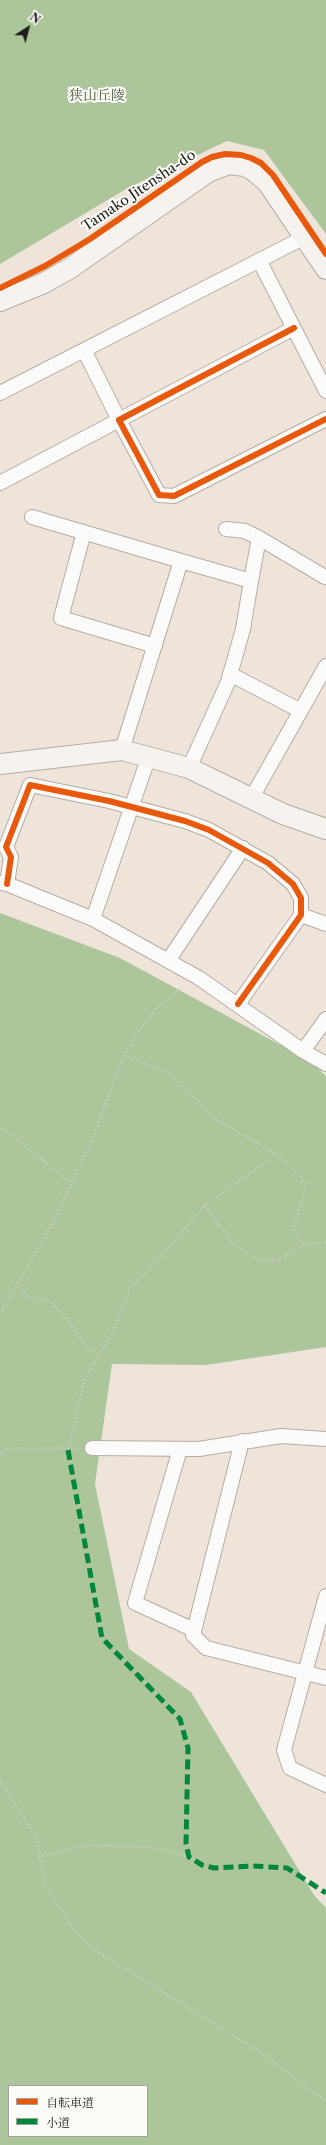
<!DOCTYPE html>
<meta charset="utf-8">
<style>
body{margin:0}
#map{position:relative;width:326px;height:2145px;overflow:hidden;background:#eee4d9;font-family:"Libre Caslon Text","Noto Serif JP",serif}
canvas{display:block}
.legend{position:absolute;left:8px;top:2085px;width:140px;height:52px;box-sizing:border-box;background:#fdfcf7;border:1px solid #a3a29f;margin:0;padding:5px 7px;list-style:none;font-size:12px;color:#1c1c1c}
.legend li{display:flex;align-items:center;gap:8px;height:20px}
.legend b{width:20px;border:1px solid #a3a29f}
.north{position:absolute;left:8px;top:8px;width:40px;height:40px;-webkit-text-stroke:3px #fdfcf7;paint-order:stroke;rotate:36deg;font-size:11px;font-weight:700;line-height:16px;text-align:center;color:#1c1c1c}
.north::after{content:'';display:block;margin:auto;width:14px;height:18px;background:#1c1c1c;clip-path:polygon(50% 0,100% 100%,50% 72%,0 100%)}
</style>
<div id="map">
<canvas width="326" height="2145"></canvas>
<ul class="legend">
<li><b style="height:5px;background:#e8590c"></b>自転車道</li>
<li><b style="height:5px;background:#00873e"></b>小道</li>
</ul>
<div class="north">N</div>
</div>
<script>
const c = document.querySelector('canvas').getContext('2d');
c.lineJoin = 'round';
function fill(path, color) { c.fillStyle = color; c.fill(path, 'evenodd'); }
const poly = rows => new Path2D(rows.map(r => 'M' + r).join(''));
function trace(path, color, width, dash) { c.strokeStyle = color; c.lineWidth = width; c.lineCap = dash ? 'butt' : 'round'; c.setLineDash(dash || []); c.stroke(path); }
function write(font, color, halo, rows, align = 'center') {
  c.font = font + ' "Libre Caslon Text","Noto Serif JP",serif'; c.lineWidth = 4; c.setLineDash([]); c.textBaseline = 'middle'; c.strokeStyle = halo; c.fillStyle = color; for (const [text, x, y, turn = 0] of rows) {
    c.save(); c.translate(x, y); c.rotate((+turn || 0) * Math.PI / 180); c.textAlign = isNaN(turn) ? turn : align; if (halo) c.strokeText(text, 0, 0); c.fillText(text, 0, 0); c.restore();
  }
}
fill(poly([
 [0,0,326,0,326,234,264,150,227,141,126,189,0,264],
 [0,913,120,958,310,1061,326,1076,326,1347,206,1365,112,1364,95,1484,129,1649,191,1692,314,1895,326,1908,326,2145,0,2145],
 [9,2086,147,2086,147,2136,9,2136]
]), '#acc59b');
const street = poly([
 [259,260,326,391],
 [294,328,119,420,159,495,174,496,326,419],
 [0,393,305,237],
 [0,483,119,420,84,350],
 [32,517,181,561,122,750],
 [226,529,245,531,259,538],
 [84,532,61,618,155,646],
 [181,561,251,581,243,629,228,682,189,768],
 [251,581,259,538,325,577],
 [230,674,301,711],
 [251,799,326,666],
 [0,883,7,884,93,919,199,978,303,1051,326,1064],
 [7,884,11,857,6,847,30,785,109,801,185,821,209,830,268,863,293,884,301,898,301,915,238,1004],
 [301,915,326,924],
 [93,919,149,756],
 [168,961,243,848],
 [303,1051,326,1019],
 [242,1441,193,1635,206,1648,326,1678],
 [92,1448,199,1449,281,1436,326,1439],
 [180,1449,135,1603,194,1630],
 [326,1596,284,1750,290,1768,326,1785]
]);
const secondary = poly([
 [0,301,44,283,69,269,208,172,229,164,245,166,254,171,267,182,326,269],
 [0,764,122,750,189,768,283,814,326,829]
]);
trace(street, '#b4ada6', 16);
trace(secondary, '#b4ada6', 22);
trace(poly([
 [125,1056,168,1072,220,1122,274,1152,288,1164,299,1174,305,1184,304,1197,294,1226,296,1235,304,1245,326,1242],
 [0,1126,71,1183],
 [205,1205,232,1243,259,1261,279,1259,304,1245],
 [17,1283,26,1295,36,1302,45,1299,52,1303,65,1317,86,1346,98,1356],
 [0,1315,53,1223,97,1129,116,1074,133,1039,155,1010,183,986],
 [68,1450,85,1379,113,1332,130,1288,162,1256,205,1205,265,1163,271,1158,274,1152],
 [0,1452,13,1448,78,1449],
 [0,1780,37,1839,45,1885,77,1935,101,1954,263,2054,326,2102],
 [39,1857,86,1845,151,1847,189,1857]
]), '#d2d0cd', 2.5, [1, 3]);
trace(street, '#fcfbf9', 14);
trace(secondary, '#f6f2ee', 20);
trace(poly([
 [68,1450,102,1638,180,1719,188,1748,186,1844,189,1857,202,1865,214,1868,253,1866,287,1868,326,1893]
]), '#00873e', 5, [10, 5]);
trace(poly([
 [0,288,45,266,90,239,202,162,212,157,225,154,241,155,251,158,261,163,273,175,326,254],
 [294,328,119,420,159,495,174,496,326,419],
 [7,884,11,857,6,847,30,785,109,801,185,821,209,830,268,863,293,884,301,898,301,915,238,1004]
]), '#e8590c', 6);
write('14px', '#4c6041', '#fdfcf7', [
 ["狭山丘陵",97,96]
]);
write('14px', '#1c1c1c', '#fdfcf7', [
 ["Tamako Jitensha-do",139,191,-34]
]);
</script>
